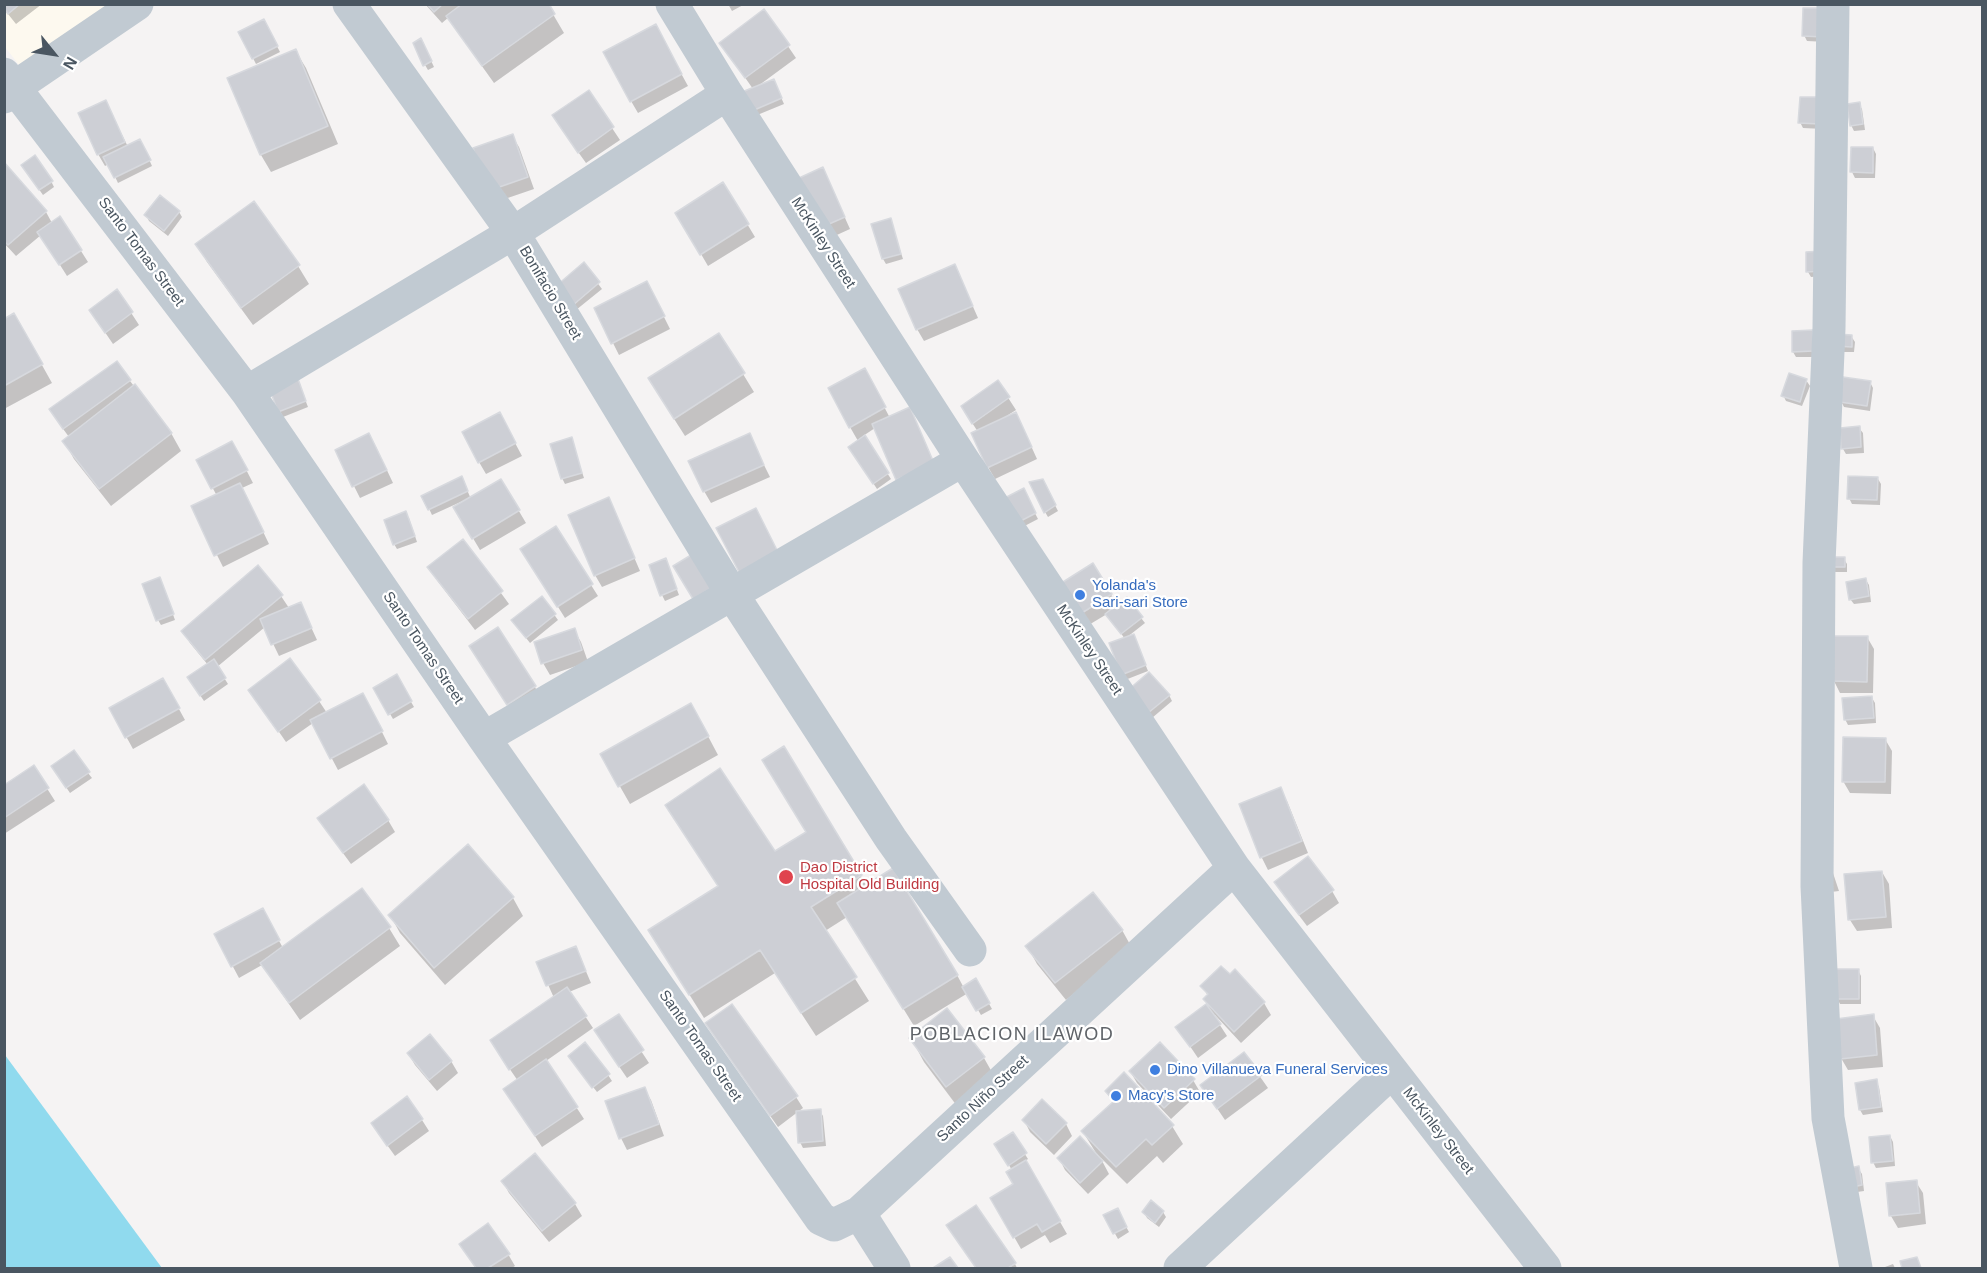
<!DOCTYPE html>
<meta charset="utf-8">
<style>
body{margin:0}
#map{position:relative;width:1987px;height:1273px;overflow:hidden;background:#f5f3f3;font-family:Helvetica,sans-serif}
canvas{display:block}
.frame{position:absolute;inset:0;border:6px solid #4a5661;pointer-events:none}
.north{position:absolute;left:24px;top:24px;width:60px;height:60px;-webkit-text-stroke:4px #fff;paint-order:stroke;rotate:120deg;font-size:16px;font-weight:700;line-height:24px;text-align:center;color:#4a5661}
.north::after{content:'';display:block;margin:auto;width:21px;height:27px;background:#4a5661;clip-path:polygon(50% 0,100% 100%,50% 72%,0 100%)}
</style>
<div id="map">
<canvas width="1987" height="1273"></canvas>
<div class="frame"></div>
<div class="north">N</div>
</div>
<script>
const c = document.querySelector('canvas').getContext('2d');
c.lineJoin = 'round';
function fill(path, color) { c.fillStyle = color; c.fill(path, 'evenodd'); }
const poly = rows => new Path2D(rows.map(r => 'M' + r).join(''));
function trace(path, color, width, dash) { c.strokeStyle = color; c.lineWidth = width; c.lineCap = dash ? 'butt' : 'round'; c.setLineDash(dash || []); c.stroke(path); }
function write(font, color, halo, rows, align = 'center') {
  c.font = font + ' Helvetica,sans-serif'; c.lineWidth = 4.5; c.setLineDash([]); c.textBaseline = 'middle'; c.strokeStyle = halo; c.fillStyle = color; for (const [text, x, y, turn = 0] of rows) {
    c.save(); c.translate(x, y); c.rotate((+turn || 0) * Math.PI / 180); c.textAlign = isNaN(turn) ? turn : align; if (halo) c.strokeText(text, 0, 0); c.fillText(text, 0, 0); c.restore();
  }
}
fill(poly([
 [5,5,113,5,23,70,5,47]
]), '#fdf9ef');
fill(poly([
 [4,1055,5,1055,162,1268,5,1268]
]), '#90daee');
fill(poly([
 [4,4,42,4,16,24,4,9],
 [425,4,547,4,564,33,494,83,459,34,449,17,442,23],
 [728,4,745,4,732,11],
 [1804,9,1827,42,1807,41,1804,35],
 [764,11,796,58,758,86,776,86,784,104,750,118,753,89,721,43],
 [264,21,280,52,256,64,240,33],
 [655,26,688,86,638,113,631,101],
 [424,46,434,67,428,70,425,65],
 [295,50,306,68,338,144,271,172,261,155],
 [588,92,620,140,586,163,561,128],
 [1801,98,1823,129,1803,128,1800,122],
 [106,102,128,147,143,146,152,166,118,183,109,164,105,166,98,154],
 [1859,104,1862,109,1865,130,1854,131,1851,125],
 [512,136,519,147,534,189,496,202],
 [1852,148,1873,148,1876,154,1875,178,1855,178,1852,172],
 [4,165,46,212,52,223,60,218,88,262,67,276,41,235,16,256,4,243],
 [823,169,850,229,828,239],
 [26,171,51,181,54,187,43,195],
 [723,184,755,237,708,266,677,213],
 [179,212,182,217,168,236,149,221,146,215],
 [890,219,903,259,886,264,883,259],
 [197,244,298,266,309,284,253,325,207,262],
 [1807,253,1825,276,1811,277,1808,272],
 [583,264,602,289,576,310,561,292],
 [955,266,978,318,924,341,917,329],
 [117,291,139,325,113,344,98,322],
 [653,295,670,329,619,355,613,343],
 [14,315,52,383,4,409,4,321],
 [1812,332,1816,357,1796,357,1793,352],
 [1851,336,1855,342,1854,352,1841,352],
 [743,374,754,392,685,436,660,397],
 [1806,380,1810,386,1802,406,1786,401,1783,395],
 [130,381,171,433,181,451,111,506,74,459,64,441,69,437,58,422],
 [871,382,890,418,863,436,891,479,877,489,853,452,858,441,850,427],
 [998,382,1016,410,1005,417,1022,426,1037,459,995,479,988,467,978,432,969,418],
 [1870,382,1873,388,1870,411,1844,407,1841,401],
 [299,384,308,407,283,417,280,411],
 [506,426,522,456,486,474,479,462],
 [1859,428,1863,433,1864,453,1846,454,1843,449],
 [749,435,770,477,711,503,704,491],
 [571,439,584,478,565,484,562,478],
 [376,447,393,483,360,498,354,486],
 [238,454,253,483,242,488,269,544,223,567,193,507,217,496,198,461],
 [1878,479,1881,484,1880,505,1852,504,1849,498],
 [501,481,526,523,480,550,455,508,466,502,465,500,432,515,423,496,464,483,471,499],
 [1045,486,1058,511,1048,517,1045,512],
 [1026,496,1038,519,1013,532],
 [609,499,640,571,602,587,595,575],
 [409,518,417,542,397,549,394,544],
 [463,541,509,604,475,630,436,579,429,567],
 [1832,559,1844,559,1847,564,1847,572,1835,572],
 [529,561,591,585,598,596,565,618],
 [1093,565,1118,606,1141,618,1145,623,1126,638,1136,641,1148,671,1125,680,1122,674,1125,639,1107,614,1082,629,1057,587],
 [668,566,679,595,665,601,662,595],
 [1866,580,1869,585,1871,602,1854,604,1850,599],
 [162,584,175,620,161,625,158,620],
 [281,596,289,608,300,603,317,640,279,656,265,627,217,667,228,684,204,701,192,683,208,665,190,643,183,631],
 [542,598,558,620,530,643,516,625],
 [574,630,581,642,588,662,550,675,543,663],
 [1867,637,1874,649,1873,693,1840,693,1834,681],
 [477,658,535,687,541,699,515,716],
 [396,676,414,707,393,719,375,688],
 [163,680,185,720,133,749,111,709],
 [250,690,319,701,327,713,369,706,388,744,338,770,313,723,286,742],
 [1169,695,1172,701,1152,718,1133,696],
 [1872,698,1875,703,1876,723,1848,725,1845,719],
 [701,723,718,755,630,804,602,755],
 [1885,739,1892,751,1891,794,1850,793,1843,781],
 [783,749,867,886,957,975,964,988,976,981,992,1009,981,1015,968,993,914,1026,847,917,825,931,869,1001,816,1036,775,973,704,1018,664,954,774,853,807,833],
 [34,768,55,801,4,834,4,787],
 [56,772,88,773,92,778,70,793],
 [1280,789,1287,801,1308,853,1268,870,1262,858,1241,805],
 [388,820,395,832,351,864,326,830],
 [1882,872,1889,884,1892,928,1857,931,1850,920],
 [1833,873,1839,891,1831,892],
 [1332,891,1339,903,1307,926,1283,894],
 [513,898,523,916,445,985,400,933,390,915],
 [262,910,283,948,389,928,400,946,300,1020,262,965,239,978,216,935],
 [1122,930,1132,948,1066,1000,1037,964,1027,946],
 [576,948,591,983,569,992,593,1028,546,1061,584,1119,542,1147,512,1101,518,1081,498,1052,554,998,538,962],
 [1858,970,1861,976,1861,1004,1840,1004,1837,998],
 [1235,971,1264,1003,1271,1015,1241,1043,1215,1015,1214,1016,1227,1036,1198,1058,1177,1027,1208,1004,1205,999,1208,996,1202,986,1230,976],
 [618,1016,649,1063,627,1078,603,1043],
 [1873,1016,1880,1028,1883,1067,1848,1070,1841,1058],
 [706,1024,796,1097,803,1108,778,1127],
 [911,1038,984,1058,997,1081,960,1110,924,1062],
 [408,1053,451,1061,458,1073,437,1091,415,1065],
 [1244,1054,1268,1088,1225,1120,1202,1086],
 [573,1061,608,1075,612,1081,597,1092],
 [1130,1071,1193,1080,1200,1092,1171,1119,1137,1083],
 [1876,1081,1879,1087,1883,1112,1863,1115,1860,1110],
 [644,1089,651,1100,664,1136,627,1150,621,1138],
 [1106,1091,1172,1126,1183,1144,1163,1163,1157,1156,1127,1184,1100,1157,1109,1174,1088,1194,1065,1170,1059,1158,1096,1153,1083,1132,1113,1103],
 [820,1111,823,1116,826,1146,803,1148,800,1142],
 [422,1120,429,1131,395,1156,372,1124],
 [1024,1120,1066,1124,1072,1136,1054,1155,1030,1132],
 [1012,1134,1028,1159,1025,1161,1067,1234,1050,1243,1045,1235,1021,1249,992,1198,1015,1185,1012,1170,996,1145],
 [1890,1136,1893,1142,1895,1166,1876,1168,1873,1162],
 [1858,1168,1862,1174,1864,1191,1857,1192],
 [503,1182,575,1204,582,1216,549,1242,509,1193],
 [1916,1182,1923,1193,1926,1224,1898,1228,1891,1216],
 [976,1207,1015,1264,1017,1268,976,1268,955,1238],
 [1117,1210,1129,1232,1118,1239,1105,1216],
 [1144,1212,1163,1212,1166,1217,1159,1227,1147,1218],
 [461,1245,508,1254,515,1266,512,1268,476,1268],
 [1893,1264,1895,1268,1885,1268,1885,1267]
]), '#0003');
const building = poly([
 [4,4,20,4,8,14,4,8,4,4],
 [427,4,443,4,434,12,427,4],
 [462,4,549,4,555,14,482,66,446,16,462,4],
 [1803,8,1825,8,1825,37,1802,36,1803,8],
 [764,9,790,45,745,78,719,43,764,9],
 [264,19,278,46,252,59,238,32,264,19],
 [656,24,682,74,630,102,603,52,656,24],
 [421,38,432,61,423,66,413,43,421,38],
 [296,49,328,126,260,155,227,78,296,49],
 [774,79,782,98,745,114,737,94,774,79],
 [589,90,614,127,578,153,552,115,589,90],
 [1800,97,1822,97,1821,124,1798,123,1800,97],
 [106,100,125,142,97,155,78,113,106,100],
 [1860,102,1863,124,1850,126,1847,104,1860,102],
 [513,134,528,177,488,191,473,148,513,134],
 [140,139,151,160,114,178,103,157,140,139],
 [1851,147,1873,147,1873,173,1850,172,1851,147],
 [35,155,53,181,39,190,21,165,35,155],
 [4,162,47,211,8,245,4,241,4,162],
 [823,167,845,217,820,228,799,178,823,167],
 [723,182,749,224,700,255,675,213,723,182],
 [160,195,180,211,164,231,144,215,160,195],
 [254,201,300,265,241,308,195,244,254,201],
 [60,216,82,250,59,265,37,232,60,216],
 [891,218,901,254,882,259,871,224,891,218],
 [1822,251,1823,271,1806,272,1806,252,1822,251],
 [584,262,600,282,572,306,556,286,584,262],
 [955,264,973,306,916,330,898,289,955,264],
 [647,281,665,316,611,344,594,308,647,281],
 [117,289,133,312,105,333,89,310,117,289],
 [14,313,43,364,4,386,4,319,14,313],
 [1813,330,1813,351,1792,352,1792,331,1813,330],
 [719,333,745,373,674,419,648,378,719,333],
 [1837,334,1852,335,1852,347,1836,346,1837,334],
 [117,361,131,380,63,429,49,409,117,361],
 [865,368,886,407,849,428,828,388,865,368],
 [1789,373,1807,379,1800,402,1781,396,1789,373],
 [297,376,306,401,278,412,269,387,297,376],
 [1843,377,1871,381,1867,406,1840,402,1843,377],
 [998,380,1010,397,972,424,961,406,998,380],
 [135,384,172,433,99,489,62,441,135,384],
 [910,407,934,463,896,480,872,424,910,407],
 [500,412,516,443,478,463,462,432,500,412],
 [1016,412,1032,447,987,468,971,433,1016,412],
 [1860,426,1861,447,1841,449,1840,428,1860,426],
 [369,433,387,470,352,487,335,450,369,433],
 [750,433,764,465,703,492,688,461,750,433],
 [865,435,889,473,873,484,848,447,865,435],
 [572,437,582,473,561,479,550,444,572,437],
 [232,441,248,470,211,489,196,460,232,441],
 [462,476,468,491,428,510,421,496,462,476],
 [1848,476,1878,477,1877,500,1847,499,1848,476],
 [501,479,520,510,472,539,453,507,501,479],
 [1043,479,1056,505,1044,513,1029,482,1043,479],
 [240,483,264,532,214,556,191,506,240,483],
 [1024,488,1036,513,1009,527,997,502,1024,488],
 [609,497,635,558,594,576,568,515,609,497],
 [756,508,779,554,740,574,716,528,756,508],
 [406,511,415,536,393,545,384,520,406,511],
 [556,526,593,584,557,607,520,549,556,526],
 [463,539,503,591,468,619,427,567,463,539],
 [696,552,716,585,693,599,673,566,696,552],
 [1831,557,1845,557,1845,567,1831,567,1831,557],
 [666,558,677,589,660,596,649,565,666,558],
 [1093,563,1112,594,1074,618,1055,587,1093,563],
 [258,565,283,595,205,660,181,631,258,565],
 [160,577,174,614,156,621,142,584,160,577],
 [1866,578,1869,596,1849,600,1846,582,1866,578],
 [542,596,556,614,526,638,511,620,542,596],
 [1127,597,1143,617,1121,634,1105,614,1127,597],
 [301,602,312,628,271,645,260,619,301,602],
 [498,627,536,686,507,705,469,646,498,627],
 [575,628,582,650,541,664,534,642,575,628],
 [1134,634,1146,665,1121,675,1109,643,1134,634],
 [1833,636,1868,636,1867,682,1832,681,1833,636],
 [290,658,321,700,278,732,248,690,290,658],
 [214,659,226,678,200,696,187,677,214,659],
 [1149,672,1170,695,1148,713,1128,690,1149,672],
 [397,674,412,701,388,715,373,688,397,674],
 [163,678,180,708,125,738,109,708,163,678],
 [363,693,383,731,330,759,310,720,363,693],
 [1872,696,1874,718,1844,720,1842,698,1872,696],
 [691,703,709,736,618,787,600,754,691,703],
 [1843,737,1886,738,1885,782,1842,782,1843,737],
 [784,746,862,875,811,907,857,977,801,1013,760,950,689,995,648,930,718,886,665,805,720,768,775,851,806,832,762,760,784,746],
 [74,750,90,772,66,788,51,766,74,750],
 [34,765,49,788,4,818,4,785,34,765],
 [364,784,389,820,343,853,317,818,364,784],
 [1281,787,1302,841,1260,858,1239,804,1281,787],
 [468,844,514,897,434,968,388,915,468,844],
 [1308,856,1334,890,1299,915,1274,882,1308,856],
 [893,868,958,975,903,1009,837,903,893,868],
 [1882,871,1886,917,1848,920,1844,874,1882,871],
 [362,888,391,927,289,1003,260,963,362,888],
 [1093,892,1123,930,1055,983,1025,946,1093,892],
 [263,908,280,940,231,967,214,934,263,908],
 [576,946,586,971,546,986,536,962,576,946],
 [1221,966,1230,974,1235,969,1265,1002,1234,1032,1203,999,1208,994,1200,986,1221,966],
 [1835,969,1859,969,1859,999,1835,999,1835,969],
 [976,978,990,1003,976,1011,962,987,976,978],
 [567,987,587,1016,509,1070,490,1040,567,987],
 [732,1004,798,1096,770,1116,705,1023,732,1004],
 [1206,1004,1221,1024,1190,1047,1175,1027,1206,1004],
 [947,1008,985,1057,946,1087,909,1038,947,1008],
 [619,1014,644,1050,619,1067,594,1030,619,1014],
 [1874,1014,1877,1055,1840,1059,1836,1019,1874,1014],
 [430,1034,452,1061,429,1080,407,1053,430,1034],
 [585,1042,610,1074,592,1088,568,1056,585,1042],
 [1160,1042,1195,1079,1164,1108,1129,1071,1160,1042],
 [1244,1052,1262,1075,1217,1109,1200,1085,1244,1052],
 [546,1059,578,1107,535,1136,503,1089,546,1059],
 [1124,1072,1174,1125,1152,1145,1146,1139,1116,1167,1081,1131,1114,1101,1105,1091,1124,1072],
 [1877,1079,1881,1107,1859,1110,1855,1083,1877,1079],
 [645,1087,659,1124,619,1139,605,1101,645,1087],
 [407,1096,423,1119,387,1146,371,1123,407,1096],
 [1042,1099,1067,1123,1046,1144,1022,1120,1042,1099],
 [821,1109,823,1141,798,1143,796,1111,821,1109],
 [1013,1132,1027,1153,1008,1166,994,1144,1013,1132],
 [1890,1135,1893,1161,1871,1163,1869,1137,1890,1135],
 [1080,1136,1103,1161,1080,1183,1057,1158,1080,1136],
 [535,1153,576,1203,542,1231,501,1181,535,1153],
 [1026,1160,1061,1221,1042,1232,1037,1224,1013,1238,990,1198,1013,1184,1006,1172,1026,1160],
 [1859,1166,1862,1185,1852,1187,1850,1168,1859,1166],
 [1917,1180,1920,1213,1889,1216,1886,1183,1917,1180],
 [1151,1200,1164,1211,1155,1223,1142,1212,1151,1200],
 [976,1205,1016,1263,1008,1268,976,1268,946,1225,976,1205],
 [1118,1208,1127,1227,1113,1234,1103,1215,1118,1208],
 [488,1223,510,1254,488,1268,476,1268,459,1244,488,1223],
 [950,1257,958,1268,933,1268,950,1257],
 [1917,1257,1921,1268,1902,1268,1900,1261,1917,1257]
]);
fill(building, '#cdcfd5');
trace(building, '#d7d9de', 1.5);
trace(poly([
 [349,4,513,233,732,594,891,839,970,950],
 [672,4,727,94,963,460,1234,868,1545,1268],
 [1833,4,1829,328,1819,563,1817,886,1828,1118,1856,1268],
 [4,74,247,392,484,738,821,1219,834,1225,859,1213,1234,868],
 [4,97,15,87,137,4],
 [247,392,513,233,727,94],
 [484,738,963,460],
 [859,1213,894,1268],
 [1180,1268,1392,1072]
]), '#c1cad2', 33);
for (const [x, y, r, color] of [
 [1080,595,6,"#3f7fe0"],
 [786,877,8,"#e0444e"],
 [1155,1070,6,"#3f7fe0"],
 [1116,1096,6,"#3f7fe0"]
]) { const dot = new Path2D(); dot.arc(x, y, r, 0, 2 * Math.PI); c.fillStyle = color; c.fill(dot); trace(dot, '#fff', 2); }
write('15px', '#4a5661', '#fff', [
 ["McKinley Street",823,243,57],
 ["Santo Tomas Street",141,252,53],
 ["Bonifacio Street",550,293,59],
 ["Santo Tomas Street",423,648,56],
 ["McKinley Street",1089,650,56],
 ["Santo Tomas Street",700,1046,55],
 ["Santo Niño Street",983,1099,-43],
 ["McKinley Street",1438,1131,52]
]);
write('15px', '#366cbe', '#fff', [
 ["Yolanda's",1092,586],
 ["Sari-sari Store",1092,603],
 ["Dino Villanueva Funeral Services",1167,1070],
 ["Macy's Store",1128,1096]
], 'left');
write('15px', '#be3a42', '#fff', [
 ["Dao District",800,868],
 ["Hospital Old Building",800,885]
], 'left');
c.letterSpacing = '1.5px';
write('18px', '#5f6368', '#fff', [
 ["POBLACION ILAWOD",1012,1035]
]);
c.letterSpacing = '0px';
</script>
